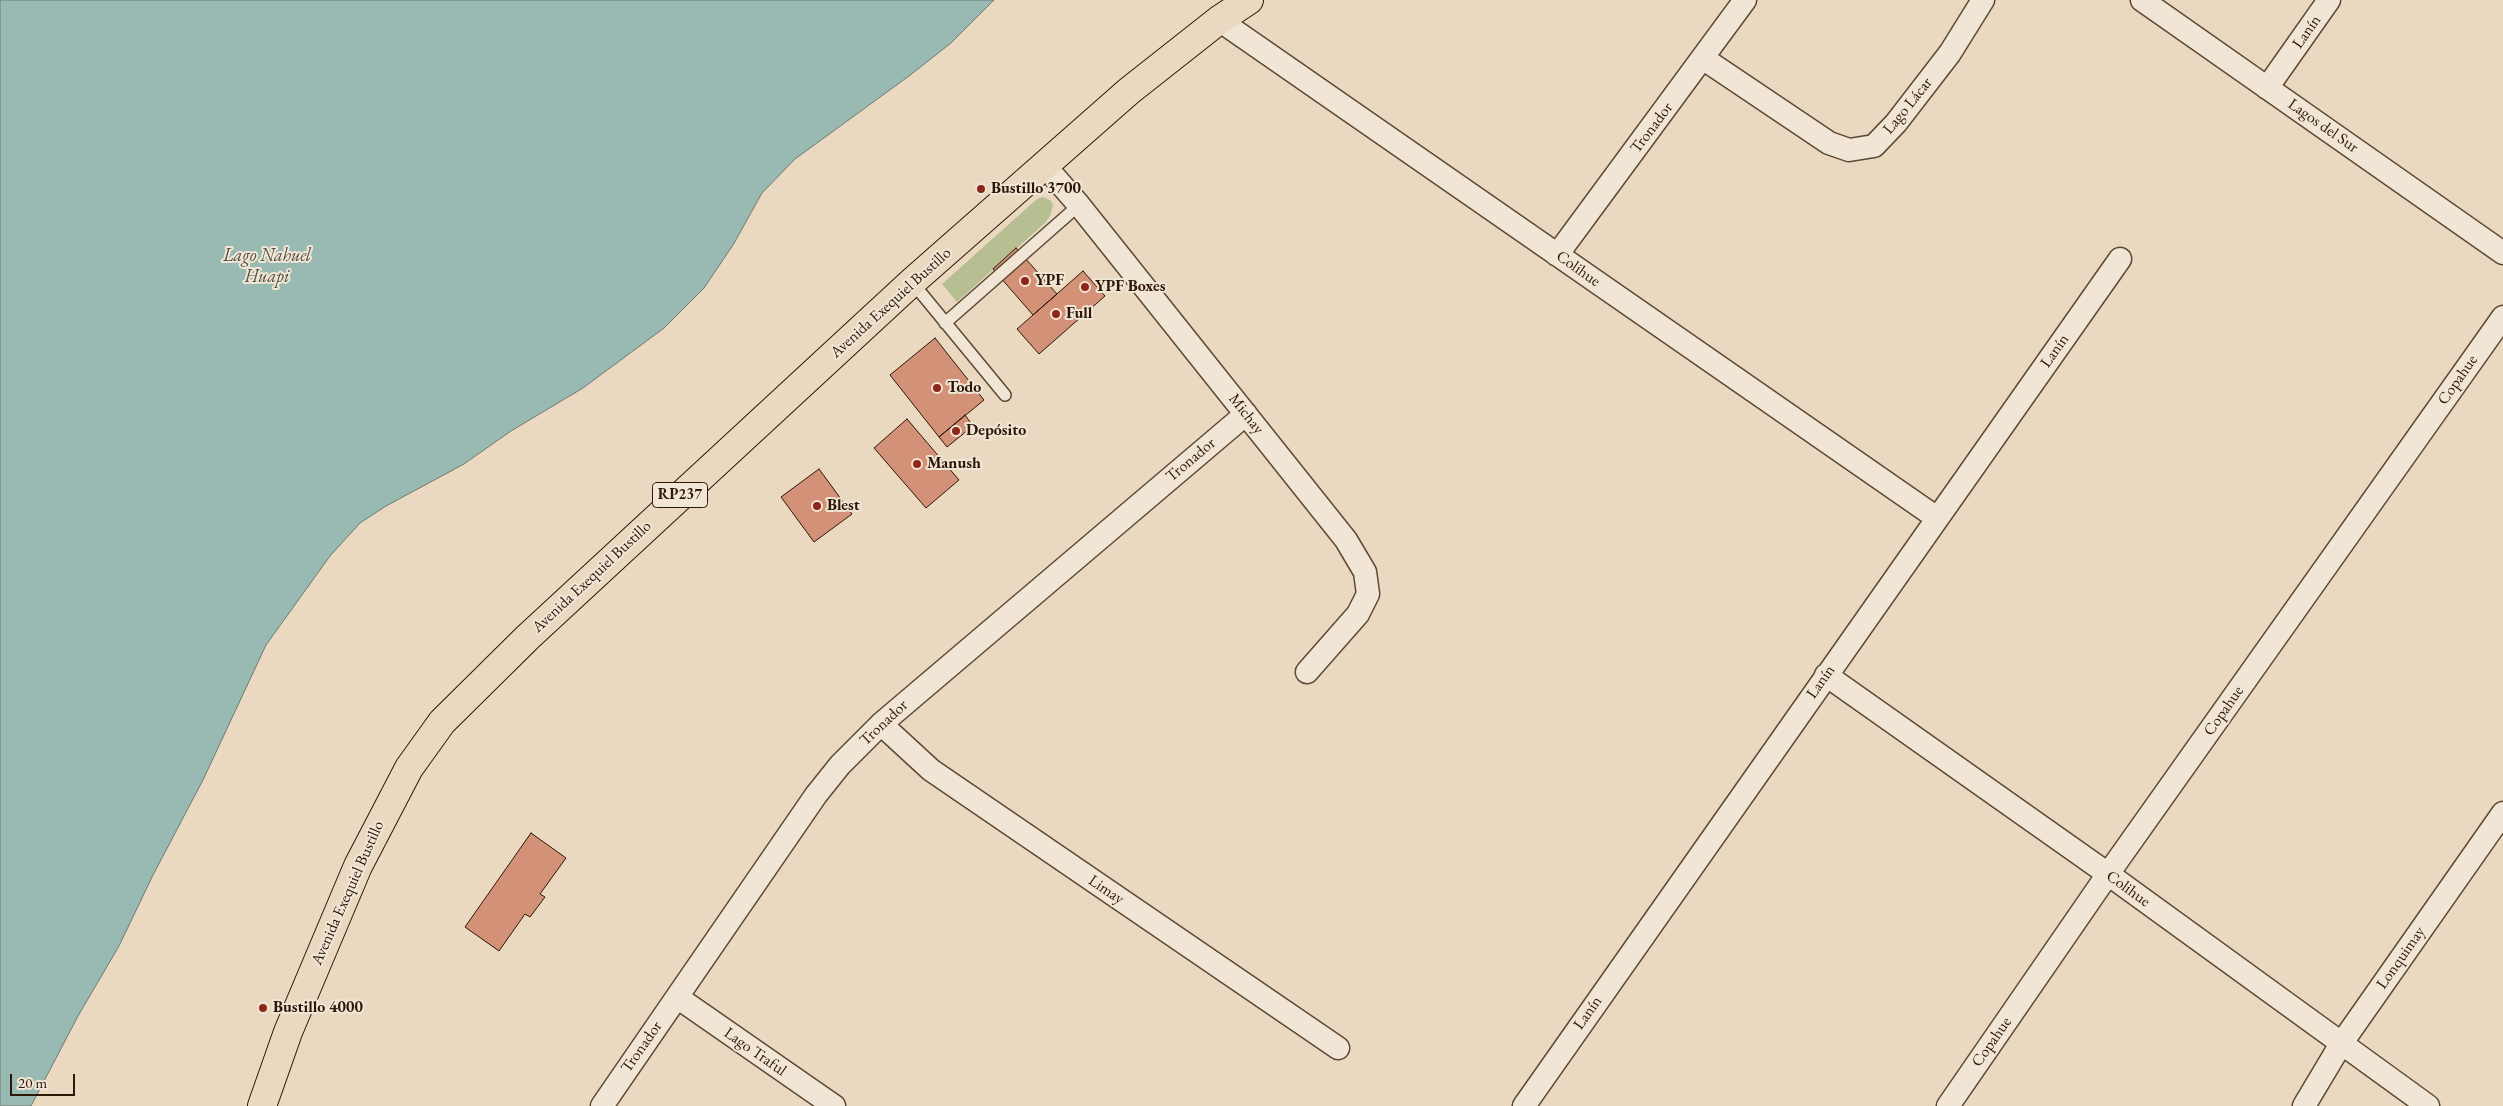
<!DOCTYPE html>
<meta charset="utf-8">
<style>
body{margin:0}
#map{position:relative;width:2503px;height:1106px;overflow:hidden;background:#ead9c0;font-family:"EB Garamond",serif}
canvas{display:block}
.scale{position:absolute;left:10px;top:1074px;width:65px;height:22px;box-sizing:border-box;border:2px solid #2e1706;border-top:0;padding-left:6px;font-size:15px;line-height:18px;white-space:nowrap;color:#2e1706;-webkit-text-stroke:4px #f1e6d6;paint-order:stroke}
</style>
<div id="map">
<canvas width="2503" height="1106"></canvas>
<div class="scale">20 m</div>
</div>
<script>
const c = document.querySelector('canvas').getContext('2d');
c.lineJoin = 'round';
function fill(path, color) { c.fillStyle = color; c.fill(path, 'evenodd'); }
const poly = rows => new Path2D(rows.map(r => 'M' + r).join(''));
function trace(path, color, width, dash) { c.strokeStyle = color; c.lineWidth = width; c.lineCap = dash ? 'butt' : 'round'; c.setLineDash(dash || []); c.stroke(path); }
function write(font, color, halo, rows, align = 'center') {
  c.font = font + ' "EB Garamond",serif'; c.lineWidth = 4; c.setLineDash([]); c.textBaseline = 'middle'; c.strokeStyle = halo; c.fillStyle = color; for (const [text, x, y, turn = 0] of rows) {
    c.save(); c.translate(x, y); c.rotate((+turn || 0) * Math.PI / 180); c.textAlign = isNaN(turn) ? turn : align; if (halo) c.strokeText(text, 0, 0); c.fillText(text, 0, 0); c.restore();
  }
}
fill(poly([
 [1043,197,1051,201,1053,205,1050,216,1046,222,957,302,942,284,1037,199]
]), '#b7bf92');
const water = poly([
 [0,0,994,0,951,43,909,76,795,159,762,193,733,245,704,288,664,328,583,388,511,431,464,464,386,506,360,523,330,556,266,645,203,780,153,875,119,946,78,1016,31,1106,0,1106,0,0]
]);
fill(water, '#98bab2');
trace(water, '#6e796d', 1);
const building = poly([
 [1016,248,1057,294,1033,315,993,269,1016,248],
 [1083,271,1105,296,1039,354,1017,329,1083,271],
 [935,338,984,400,939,437,890,375,935,338],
 [965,415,973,426,947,447,939,437,965,415],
 [907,419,959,480,926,508,874,448,907,419],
 [819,469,852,514,814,542,781,497,819,469],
 [531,833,566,858,540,894,545,897,530,917,525,914,499,951,465,927,531,833]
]);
fill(building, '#d39178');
trace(building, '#2e1706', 1);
const lane = poly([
 [912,282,1005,395],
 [945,323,1079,205]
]);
const street = poly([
 [2142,0,2503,253],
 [1219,20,1937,518],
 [1704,59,1829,143,1849,150,1874,146,1896,123,1950,53,1983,0],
 [2267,88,2329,0],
 [1045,166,1079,205,1346,540,1365,572,1368,594,1358,614,1307,672],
 [1557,255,1745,0],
 [1826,675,2108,874,2428,1106],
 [881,724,931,770,1338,1048],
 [677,997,834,1106],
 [602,1106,816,795,840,765,881,724,1246,414],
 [1524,1106,2120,259],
 [1948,1106,2108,874,2503,317],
 [2304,1106,2341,1044,2503,813]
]);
const primary = poly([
 [262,1106,288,1032,358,866,409,768,442,722,528,637,912,282,1129,91,1219,20,1249,0]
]);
trace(lane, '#5d4834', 14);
trace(street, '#5d4834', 25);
trace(primary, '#2e1706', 30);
trace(lane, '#f1e6d6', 11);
trace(street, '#f1e6d6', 22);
trace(primary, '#ead9c0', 28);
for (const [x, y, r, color] of [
 [981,189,5,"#8f2418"],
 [1025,281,5,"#8f2418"],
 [1085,287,5,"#8f2418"],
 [1056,314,5,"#8f2418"],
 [937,388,5,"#8f2418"],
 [956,431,5,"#8f2418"],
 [917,464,5,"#8f2418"],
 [817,506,5,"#8f2418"],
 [263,1008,5,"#8f2418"]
]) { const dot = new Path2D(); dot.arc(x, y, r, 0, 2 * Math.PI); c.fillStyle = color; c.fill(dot); trace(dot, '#f1e6d6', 2); }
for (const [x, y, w] of [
 [680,495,55]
]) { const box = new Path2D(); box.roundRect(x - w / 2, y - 12.5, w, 25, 4); c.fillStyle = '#f1e6d6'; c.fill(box); trace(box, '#2e1706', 1); }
write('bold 15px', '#2e1706', null, [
 ["RP237",680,495]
]);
write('16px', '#2e1706', '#f1e6d6', [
 ["Lanín",2307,32,-55],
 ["Lago Lácar",1908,106,-51],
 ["Lagos del Sur",2323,126,35],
 ["Tronador",1652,128,-53],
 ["Colihue",1578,269,35],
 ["Avenida Exequiel Bustillo",891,303,-42],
 ["Lanín",2055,351,-55],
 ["Copahue",2458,380,-55],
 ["Michay",1246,414,52],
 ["Tronador",1191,460,-40],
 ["Avenida Exequiel Bustillo",592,577,-43],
 ["Lanín",1821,682,-55],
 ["Copahue",2224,711,-55],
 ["Tronador",884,723,-43],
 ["Colihue",2128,889,36],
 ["Limay",1106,890,34],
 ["Avenida Exequiel Bustillo",348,893,-66],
 ["Lonquimay",2401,958,-55],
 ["Lanín",1588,1013,-55],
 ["Copahue",1992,1042,-55],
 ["Tronador",642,1047,-55],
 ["Lago Traful",755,1052,35]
]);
write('bold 16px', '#2e1706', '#f1e6d6', [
 ["Bustillo 3700",991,189],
 ["YPF",1035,281],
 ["YPF Boxes",1095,287],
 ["Full",1066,314],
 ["Todo",947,388],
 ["Depósito",966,431],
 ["Manush",927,464],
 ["Blest",827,506],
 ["Bustillo 4000",273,1008]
], 'left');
write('italic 18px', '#535042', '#f1e6d6', [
 ["Lago Nahuel",267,256],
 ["Huapi",267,277]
]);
</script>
